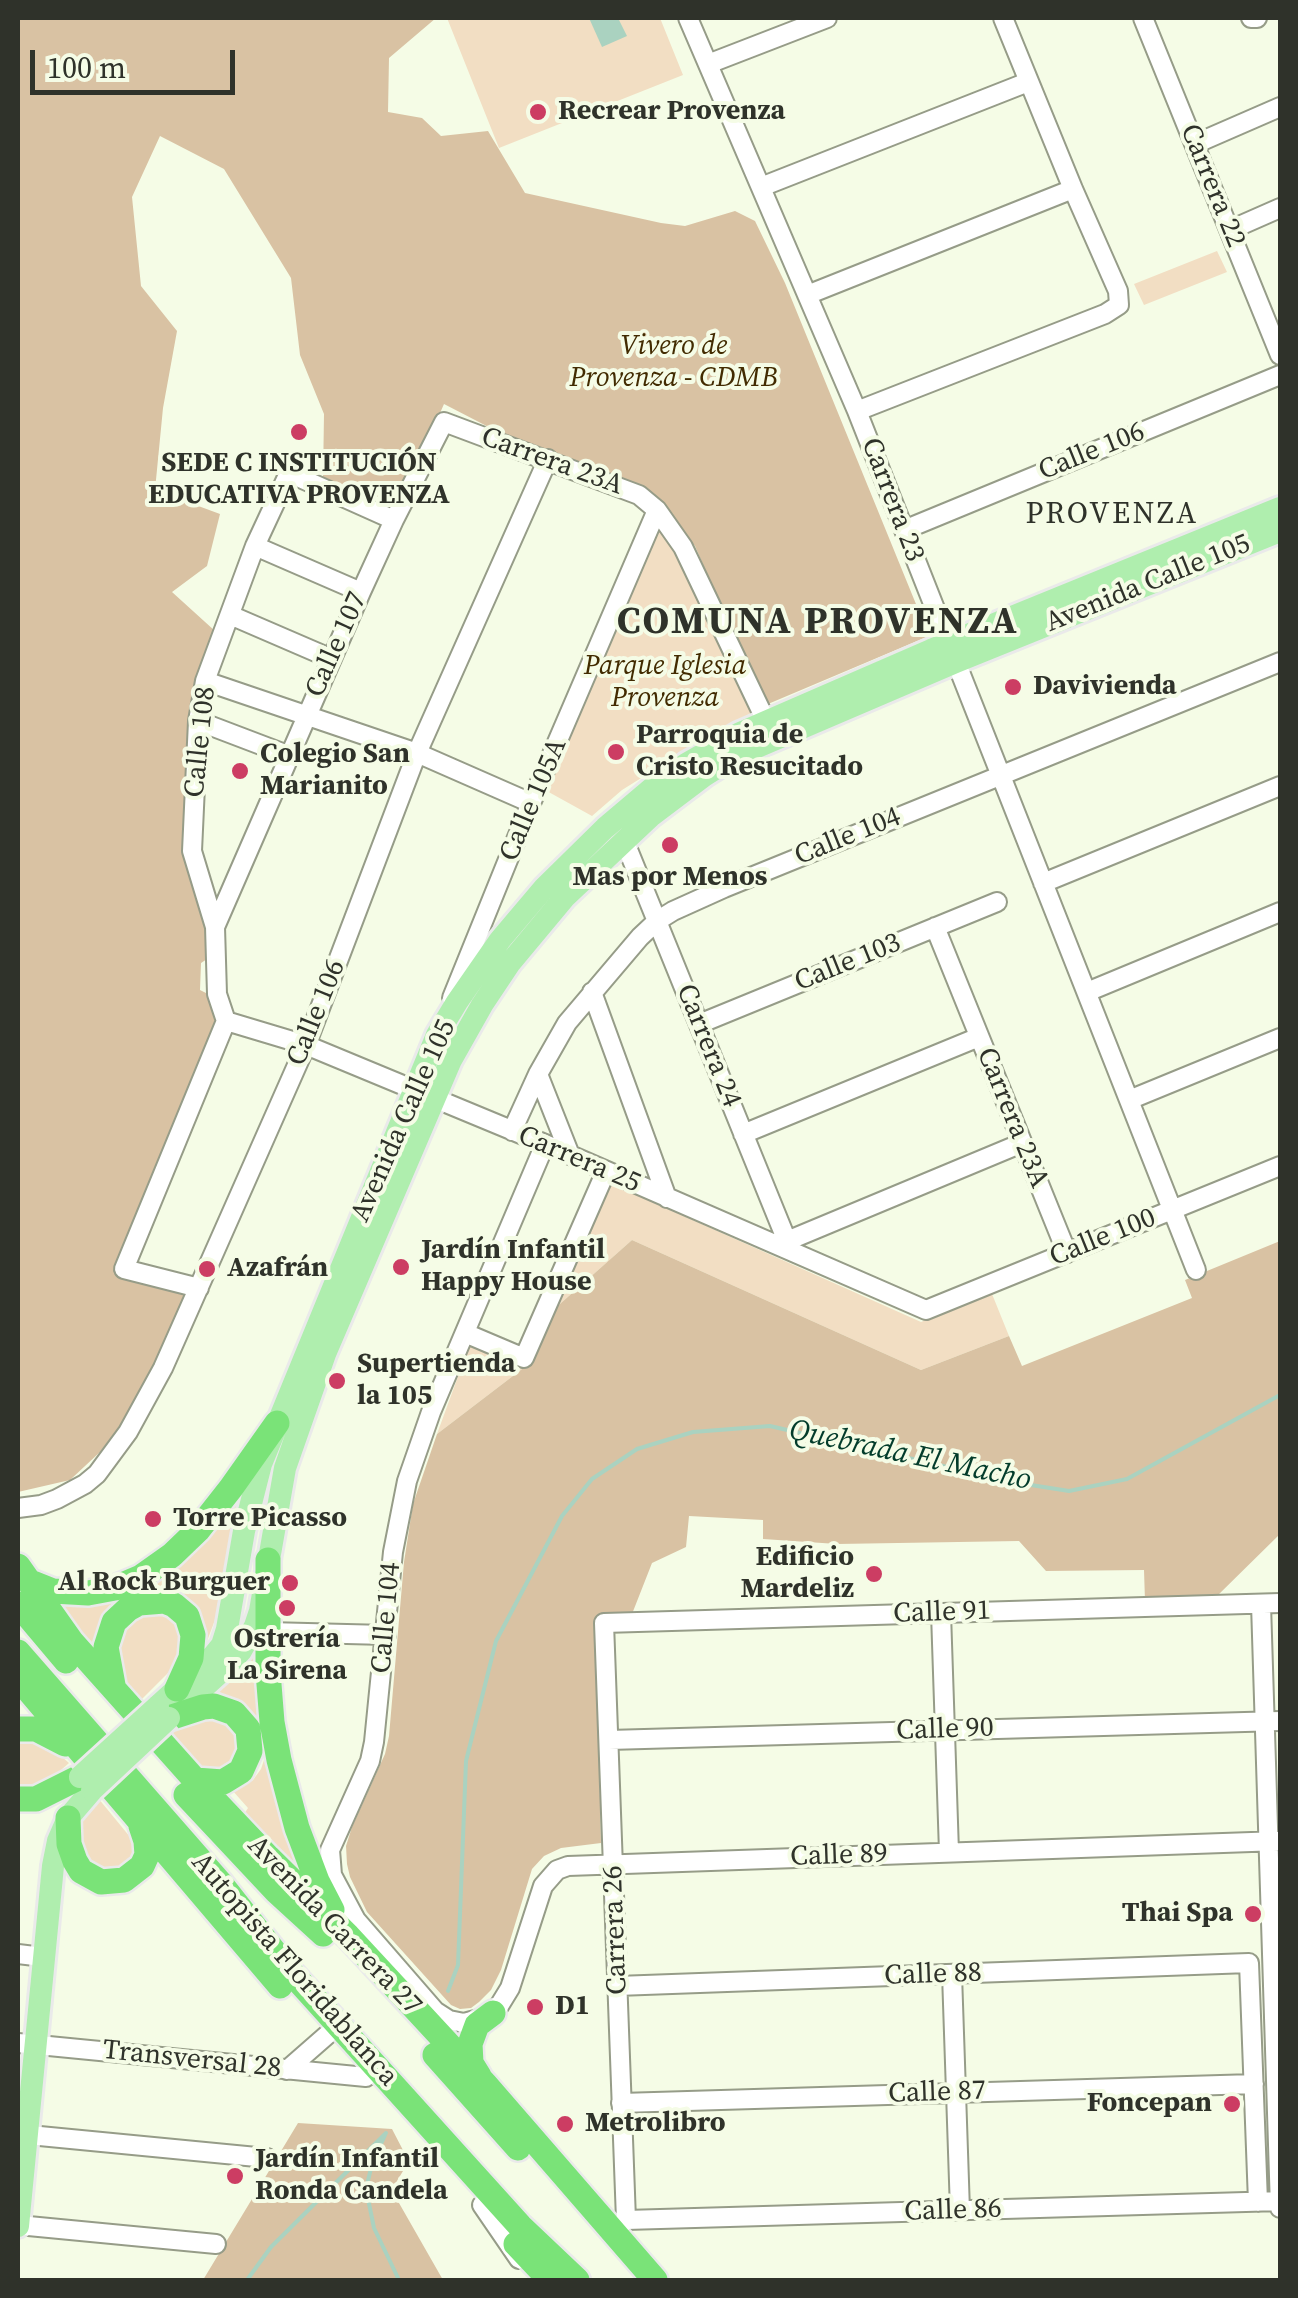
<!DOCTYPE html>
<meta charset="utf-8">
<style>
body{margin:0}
#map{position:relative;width:1298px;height:2298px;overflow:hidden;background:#f5fce6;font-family:"Source Serif 4",serif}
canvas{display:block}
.frame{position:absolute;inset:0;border:20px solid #2f322a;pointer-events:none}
.scale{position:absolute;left:30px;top:50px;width:205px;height:45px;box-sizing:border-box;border:5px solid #2f322a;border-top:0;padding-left:12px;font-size:30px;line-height:35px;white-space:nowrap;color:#2f322a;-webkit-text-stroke:8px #f5fce6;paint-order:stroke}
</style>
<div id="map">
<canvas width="1298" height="2298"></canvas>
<div class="frame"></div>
<div class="scale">100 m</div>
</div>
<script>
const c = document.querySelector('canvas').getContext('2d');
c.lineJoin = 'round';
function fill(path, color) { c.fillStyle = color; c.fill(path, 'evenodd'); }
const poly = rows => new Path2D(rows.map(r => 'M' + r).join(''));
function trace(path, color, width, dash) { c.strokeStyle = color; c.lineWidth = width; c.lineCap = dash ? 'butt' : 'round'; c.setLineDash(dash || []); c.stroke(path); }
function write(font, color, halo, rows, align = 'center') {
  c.font = font + ' "Source Serif 4",serif'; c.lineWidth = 8; c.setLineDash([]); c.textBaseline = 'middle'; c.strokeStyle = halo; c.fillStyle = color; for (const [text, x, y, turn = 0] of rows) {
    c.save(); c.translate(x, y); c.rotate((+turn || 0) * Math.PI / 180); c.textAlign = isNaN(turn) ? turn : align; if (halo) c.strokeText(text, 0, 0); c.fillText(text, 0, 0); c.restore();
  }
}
fill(poly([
 [447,18,660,18,683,75,499,148],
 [1217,251,1227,272,1144,305,1134,284],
 [660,519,681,551,752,715,707,737,622,790,592,816,545,790],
 [610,1183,921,1322,992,1294,1009,1336,921,1370,632,1240,552,1311],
 [471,1341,526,1366,437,1434],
 [240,1492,215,1620,204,1649,205,1634,201,1617,187,1602,169,1591,151,1588,125,1596,109,1606,101,1616,92,1646,57,1599,158,1580,178,1566,207,1536],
 [142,1612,163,1612,178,1623,183,1633,178,1663,141,1700,118,1671,116,1658,120,1630],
 [258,1640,308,1883,244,1814,248,1808,232,1790,242,1787,253,1780,261,1769,265,1757,264,1739,258,1720,242,1703,230,1697,214,1695,244,1665],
 [199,1714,235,1723,240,1753,226,1769,209,1771,201,1767,171,1731],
 [18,1737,46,1743,69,1763,42,1787,18,1794],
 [98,1798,135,1843,135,1858,122,1874,92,1870,74,1841,76,1828,83,1816]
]), '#f2dec3');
fill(poly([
 [18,18,436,18,389,58,388,112,422,118,441,136,488,131,525,193,661,223,685,226,735,211,755,221,785,283,929,636,768,704,726,618,695,546,648,494,537,452,444,404,400,504,323,479,324,414,300,355,291,278,224,169,160,136,132,197,141,286,177,331,163,408,155,490,220,514,207,566,172,592,215,631,189,852,209,919,210,957,201,963,200,990,212,996,222,1022,120,1271,188,1291,154,1366,126,1418,100,1452,70,1480,18,1492],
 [632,1240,921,1370,1009,1336,1022,1366,1192,1298,1185,1280,1280,1241,1280,1534,1215,1598,1145,1601,1144,1570,1046,1571,1019,1541,837,1544,763,1539,763,1520,689,1516,686,1547,652,1563,632,1614,596,1616,601,1843,561,1848,544,1856,532,1869,501,1970,491,1990,479,2002,471,2008,460,2009,451,2005,367,1912,350,1877,347,1864,346,1846,352,1827,385,1754,389,1736,404,1562,413,1504,437,1434,526,1366,552,1311],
 [298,2123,392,2129,405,2154,406,2166,394,2186,395,2196,443,2280,203,2280]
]), '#d9c2a3');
fill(poly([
 [589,18,618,18,627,36,602,47]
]), '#aad2c0');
trace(poly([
 [448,1991,458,1965,466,1761,496,1641,562,1516,592,1479,637,1449,693,1432,770,1426,1012,1482,1069,1491,1127,1479,1280,1395],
 [385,2135,372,2164,366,2189,374,2228,399,2280],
 [247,2280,271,2247,386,2133]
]), '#aad2c0', 4);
const minor = poly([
 [688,18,857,411,1196,1270],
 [1143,18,1280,355],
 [1251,18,1257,18],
 [708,64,827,18],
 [1195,144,1280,107],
 [761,187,1028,82],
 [1230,230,1280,208],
 [807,295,1073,189],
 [857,411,1105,314,1119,305,1118,291,1073,189,1003,18],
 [904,530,1280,375],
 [255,546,361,592],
 [230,615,332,659],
 [205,681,417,753,531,803],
 [198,721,290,756],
 [624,840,791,1251],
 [1043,883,1280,786],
 [215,927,361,592,394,520,444,422,639,495,657,510,683,547,766,721],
 [935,927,1067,1253],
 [592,992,667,1198],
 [1087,992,1280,912],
 [452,998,531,803,657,510],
 [226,1021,306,1045,545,1144,926,1310,1280,1166],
 [226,1021,217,994,215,927,192,851,198,721,205,681,255,546,289,473,394,520],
 [699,1024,997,902],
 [538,1074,570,1155],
 [1129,1100,1280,1038],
 [512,1131,538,1074,567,1023,640,937,657,921,673,911,724,888,1280,662],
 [743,1134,979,1037],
 [545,1144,431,1412,407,1481,393,1552,374,1742,370,1761,330,1850,332,1875,356,1920,435,2011,449,2020,464,2023,483,2018,499,2006,510,1988,543,1886,557,1870,568,1866,1280,1841],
 [787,1241,1022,1143],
 [199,1288,124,1269,226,1021],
 [465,1333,524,1358,606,1171],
 [18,1508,41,1505,57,1499,85,1484,97,1474,128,1432,163,1368,306,1045,417,753,548,459],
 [1261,1604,1280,2208],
 [941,1613,949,1852],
 [268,1632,386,1635],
 [609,1740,1280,1721],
 [18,1954,43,1957],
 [952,1974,960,2211],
 [617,1986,1249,1963,1258,2202],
 [18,2043,366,2077],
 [287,2070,327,2035],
 [621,2103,1254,2084],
 [19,2134,267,2158],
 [482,2205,519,2259],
 [626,2220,1280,2201],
 [18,2225,216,2244],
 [613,2232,626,2220,604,1623,1280,1603]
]);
const major = poly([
 [158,1706,213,1656,222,1645,227,1629,244,1531,261,1464,437,1035,457,1002,500,940,544,888,605,828,657,784,686,764,740,733,931,650,1280,508],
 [172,1716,224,1669,241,1651,255,1626,260,1611,285,1468,325,1354,451,1060,482,1005,510,963,565,897,651,816,704,776,734,757,956,662,1280,531],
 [18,2226,53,1866,58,1841,68,1818,92,1790]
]);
const highway = poly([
 [268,1560,268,1672,272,1722,279,1760,297,1828,317,1881,332,1910],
 [18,1566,71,1641,195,1780,268,1857,348,1936,485,2084,655,2280],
 [28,1581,53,1591,88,1593,115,1588,141,1577,172,1555,198,1530,231,1488,277,1423],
 [18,1604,66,1661],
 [18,1652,221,1884,287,1968,520,2226,577,2280],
 [24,1685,280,1986],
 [113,1685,106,1647,114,1622,128,1609,139,1603,164,1601,174,1605,187,1616,193,1635,191,1658,177,1689],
 [169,1718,203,1707,214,1706,234,1713,248,1729,250,1751,241,1771,223,1782,195,1780],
 [18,1729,36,1729,65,1744],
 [186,1795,276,1891,323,1934],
 [18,1799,36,1799,80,1777],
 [68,1818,69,1844,75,1861,81,1871,101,1882,124,1880,142,1866,147,1855,146,1841,141,1826],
 [435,2055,518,2148],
 [479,2076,471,2063,470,2044,477,2025,493,2013],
 [516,2244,550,2280]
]);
trace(minor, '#969c88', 22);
trace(major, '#eaeaea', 28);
trace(highway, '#eaeaea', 30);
trace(minor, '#fff', 18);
trace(major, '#afeeae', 22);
trace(highway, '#7ae378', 25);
const majorBridge = poly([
 [80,1777,158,1706],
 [92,1790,169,1718]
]);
trace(majorBridge, '#eaeaea', 28, []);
trace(majorBridge, '#afeeae', 22);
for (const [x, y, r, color] of [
 [538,112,10,"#cc3d63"],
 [299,432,10,"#cc3d63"],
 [1013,687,10,"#cc3d63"],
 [616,752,10,"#cc3d63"],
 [240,771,10,"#cc3d63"],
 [670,845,10,"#cc3d63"],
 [401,1267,10,"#cc3d63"],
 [207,1269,10,"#cc3d63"],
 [337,1381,10,"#cc3d63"],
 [153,1519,10,"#cc3d63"],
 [874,1574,10,"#cc3d63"],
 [290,1583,10,"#cc3d63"],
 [287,1608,10,"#cc3d63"],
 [1253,1914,10,"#cc3d63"],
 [535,2007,10,"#cc3d63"],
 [1232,2104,10,"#cc3d63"],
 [565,2124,10,"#cc3d63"],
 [235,2176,10,"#cc3d63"]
]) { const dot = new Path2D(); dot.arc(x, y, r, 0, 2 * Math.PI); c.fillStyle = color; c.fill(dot); trace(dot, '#f5fce6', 4); }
write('bold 28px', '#2f322a', '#f5fce6', [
 ["Recrear Provenza",558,112],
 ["SEDE C INSTITUCIÓN",299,464,"center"],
 ["EDUCATIVA PROVENZA",299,496,"center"],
 ["Davivienda",1033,687],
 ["Parroquia de",636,736],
 ["Cristo Resucitado",636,768],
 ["Colegio San",260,755],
 ["Marianito",260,787],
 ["Mas por Menos",670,878,"center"],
 ["Jardín Infantil",421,1251],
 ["Happy House",421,1283],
 ["Azafrán",227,1269],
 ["Supertienda",357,1365],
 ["la 105",357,1397],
 ["Torre Picasso",173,1519],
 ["Edificio",854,1558,"right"],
 ["Mardeliz",854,1590,"right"],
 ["Al Rock Burguer",270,1583,"right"],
 ["Ostrería",287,1640,"center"],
 ["La Sirena",287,1672,"center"],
 ["Thai Spa",1233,1914,"right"],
 ["D1",555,2007],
 ["Foncepan",1212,2104,"right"],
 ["Metrolibro",585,2124],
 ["Jardín Infantil",255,2160],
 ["Ronda Candela",255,2192]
], 'left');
write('28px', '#2f322a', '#f5fce6', [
 ["Carrera 22",1212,186,68],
 ["Calle 106",1092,452,-22],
 ["Carrera 23A",552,462,20],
 ["Carrera 23",892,500,69],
 ["Avenida Calle 105",1148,584,-22],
 ["Calle 107",337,645,-66],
 ["Calle 108",201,742,-84],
 ["Calle 105A",534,800,-67],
 ["Calle 104",848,837,-22],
 ["Calle 103",848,963,-22],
 ["Calle 106",317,1013,-68],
 ["Carrera 24",708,1046,68],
 ["Carrera 23A",1012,1118,68],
 ["Avenida Calle 105",404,1121,-66],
 ["Carrera 25",579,1160,23],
 ["Calle 100",1103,1238,-22],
 ["Calle 91",942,1613,-2],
 ["Calle 104",387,1618,-85],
 ["Calle 90",945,1730,-2],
 ["Calle 89",839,1856,-2],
 ["Avenida Carrera 27",334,1926,46],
 ["Carrera 26",616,1930,-92],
 ["Autopista Floridablanca",294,1970,49],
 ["Calle 88",933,1975,-2],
 ["Transversal 28",192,2060,6],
 ["Calle 87",937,2093,-2],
 ["Calle 86",953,2211,-2]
]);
write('italic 28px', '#422b01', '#f5fce6', [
 ["Vivero de",674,347],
 ["Provenza - CDMB",674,379],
 ["Parque Iglesia",665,667],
 ["Provenza",665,699]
]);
c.letterSpacing = '2.5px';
write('30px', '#2f322a', '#f5fce6', [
 ["PROVENZA",1112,515]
]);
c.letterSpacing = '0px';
write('italic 30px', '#033c2b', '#f5fce6', [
 ["Quebrada El Macho",910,1456,12]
]);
c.letterSpacing = '2.5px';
write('bold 38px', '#2f322a', '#f5fce6', [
 ["COMUNA PROVENZA",818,623]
]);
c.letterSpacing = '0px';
</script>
